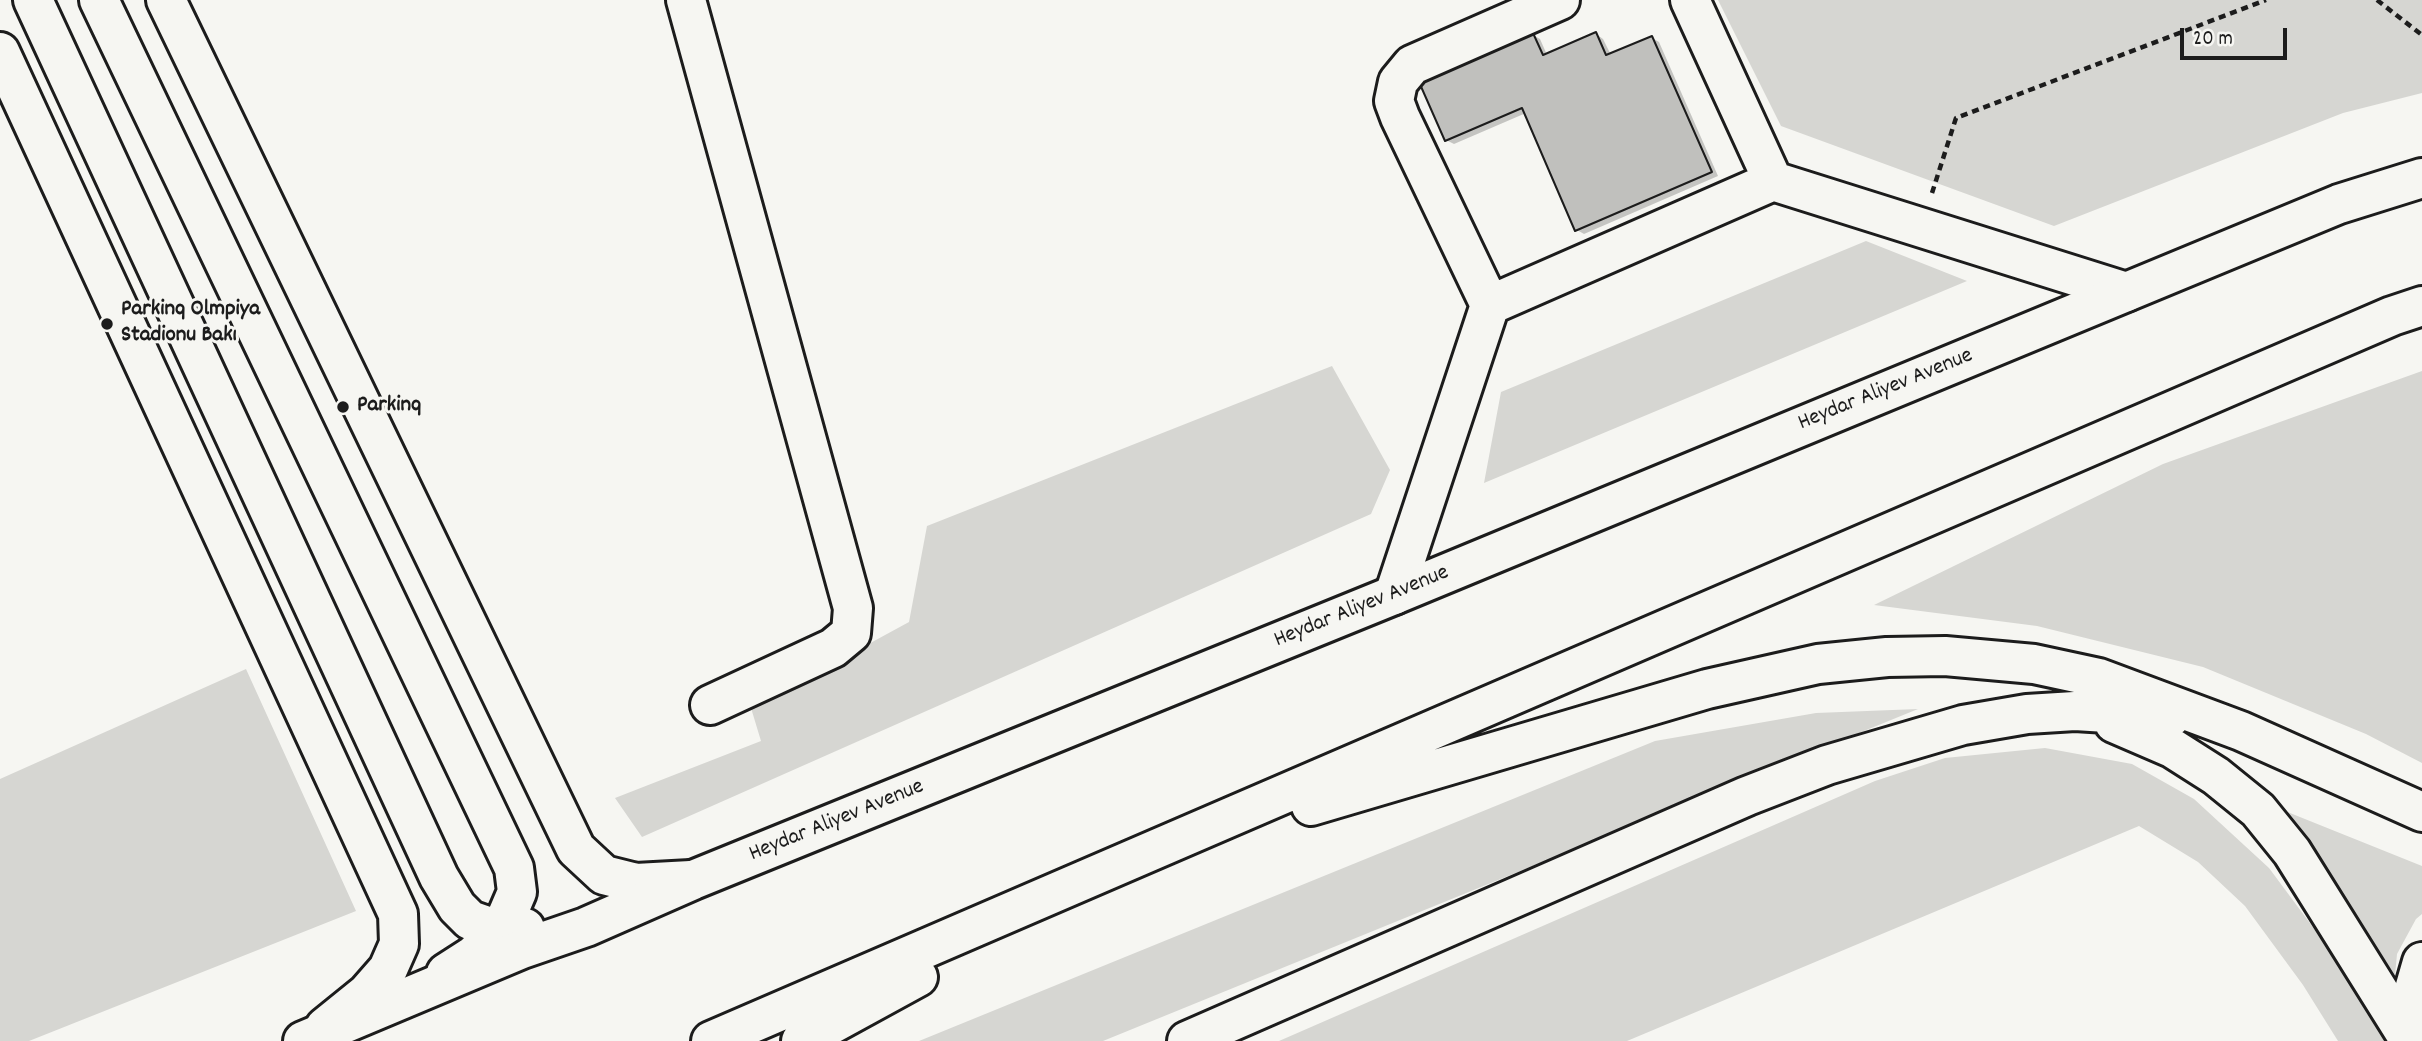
<!DOCTYPE html>
<meta charset="utf-8">
<style>
body{margin:0}
#map{position:relative;width:2422px;height:1041px;overflow:hidden;background:#f6f6f2;font-family:Dekko,sans-serif}
canvas{display:block}
.scale{position:absolute;left:2180px;top:28px;width:107px;height:32px;box-sizing:border-box;border:4px solid #1c1c1c;border-top:0;padding-left:9px;font-size:21px;line-height:24px;white-space:nowrap;color:#1c1c1c;-webkit-text-stroke:5px #f6f6f2;paint-order:stroke}
</style>
<div id="map">
<canvas width="2422" height="1041"></canvas>
<div class="scale">20 m</div>
</div>
<script>
const c = document.querySelector('canvas').getContext('2d');
c.lineJoin = 'round';
function fill(path, color) { c.fillStyle = color; c.fill(path, 'evenodd'); }
const poly = rows => new Path2D(rows.map(r => 'M' + r).join(''));
function trace(path, color, width, dash) { c.strokeStyle = color; c.lineWidth = width; c.lineCap = dash ? 'butt' : 'round'; c.setLineDash(dash || []); c.stroke(path); }
function write(font, color, halo, rows, align = 'center') {
  c.font = font + ' Dekko,sans-serif'; c.lineWidth = 6; c.setLineDash([]); c.textBaseline = 'middle'; c.strokeStyle = halo; c.fillStyle = color; for (const [text, x, y, turn = 0] of rows) {
    c.save(); c.translate(x, y); c.rotate((+turn || 0) * Math.PI / 180); c.textAlign = isNaN(turn) ? turn : align; if (halo) c.strokeText(text, 0, 0); c.fillText(text, 0, 0); c.restore();
  }
}
fill(poly([
 [1718,0,2422,0,2422,93,2343,113,2054,226,1781,126],
 [1866,241,1967,281,1484,483,1501,392],
 [1332,366,1390,470,1371,514,642,837,615,798,761,741,751,708,909,622,927,526],
 [2422,371,2422,763,2366,734,2203,667,2037,626,1874,605,2163,464],
 [246,669,356,911,29,1041,0,1041,0,779],
 [1918,709,1103,1041,919,1041,1655,741,1816,713],
 [2045,748,2132,764,2194,799,2269,868,2338,961,2387,1041,2338,1041,2303,985,2245,906,2198,862,2139,826,1627,1041,1279,1041,1875,781,1945,758],
 [2280,809,2422,866,2422,914,2416,919,2397,954,2395,975]
]), '#d6d6d2');
fill(poly([
 [1596,34,1603,39,1611,55,1652,38,1659,42,1718,176,1584,234,1577,230,1526,113,1454,144,1446,140,1533,35,1540,39,1547,55]
]), '#0003');
const building = poly([
 [1596,32,1606,55,1652,36,1712,172,1575,231,1522,108,1445,141,1419,82,1533,33,1543,55,1596,32]
]);
fill(building, '#c0c0bd');
trace(building, '#1c1c1c', 2);
const minor = poly([
 [33,0,439,877,457,907,470,920,487,926,525,928],
 [99,0,514,868,517,892,502,927,474,955,446,973],
 [166,0,576,849,604,875,636,883,691,880],
 [686,0,853,608,851,633,833,648,710,705],
 [1690,0,1773,181],
 [0,52,398,914,399,944,388,969,367,993,325,1027],
 [1490,305,1400,117,1394,101,1398,82,1412,65,1560,0],
 [1394,595,1490,305,1773,181,2126,292],
 [2416,1041,2411,1000,2422,962]
]);
const highway = poly([
 [2114,723,2172,748,2216,776,2258,810,2292,852,2410,1041],
 [1311,806,1707,689,1818,664,1887,657,1945,656,2034,664,2099,678,2241,731,2422,812],
 [303,1041,522,949,586,927,693,880,1394,595,2339,204,2422,178],
 [711,1041,2392,316,2422,306],
 [801,1041,918,977],
 [1187,1041,1747,796,1827,765,1963,725,2027,714,2075,711,2171,717]
]);
trace(minor, '#1c1c1c', 44);
trace(highway, '#1c1c1c', 44);
trace(poly([
 [2377,0,2422,35],
 [1932,193,1956,118,2266,0]
]), '#1c1c1c', 4.5, [7, 5]);
trace(minor, '#f6f6f2', 38);
trace(highway, '#f6f6f2', 38);
for (const [x, y, r, color] of [
 [107,324,7,"#1c1c1c"],
 [343,407,7,"#1c1c1c"]
]) { const dot = new Path2D(); dot.arc(x, y, r, 0, 2 * Math.PI); c.fillStyle = color; c.fill(dot); trace(dot, '#f6f6f2', 2.5); }
write('bold 23px', '#1c1c1c', '#f6f6f2', [
 ["Parkinq Olmpiya",121,311],
 ["Stadionu Bakı",121,337],
 ["Parkinq",357,407]
], 'left');
write('23px', '#1c1c1c', '#f6f6f2', [
 ["Heydar Aliyev Avenue",1886,391,-22],
 ["Heydar Aliyev Avenue",1362,608,-22],
 ["Heydar Aliyev Avenue",837,822,-22]
]);
</script>
